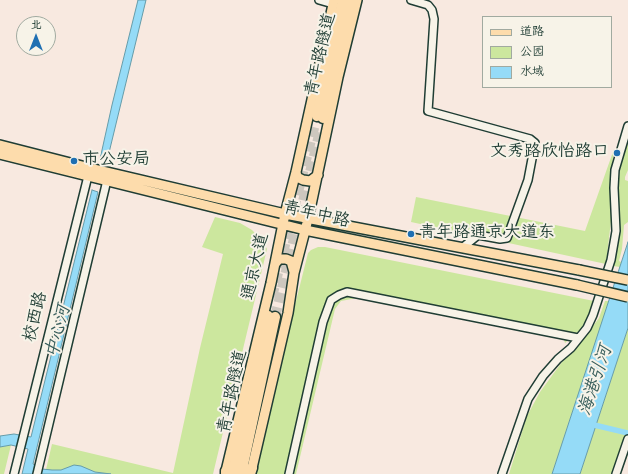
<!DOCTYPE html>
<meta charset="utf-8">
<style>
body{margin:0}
#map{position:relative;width:628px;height:474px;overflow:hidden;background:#f8e9e0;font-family:"Indie Flower","LXGW WenKai TC",sans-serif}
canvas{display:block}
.legend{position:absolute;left:482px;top:16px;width:130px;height:72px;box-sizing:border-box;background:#f7f3e8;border:1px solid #a1aaa0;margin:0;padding:5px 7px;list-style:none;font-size:12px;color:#1f3d34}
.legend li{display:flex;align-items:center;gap:8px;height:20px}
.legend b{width:20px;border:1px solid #a1aaa0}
.north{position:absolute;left:16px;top:16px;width:40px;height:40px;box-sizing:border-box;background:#f7f3e8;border:1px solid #a1aaa0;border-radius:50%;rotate:0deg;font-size:11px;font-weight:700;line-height:16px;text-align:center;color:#1f3d34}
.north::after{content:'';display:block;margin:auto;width:14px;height:18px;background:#1f6fb2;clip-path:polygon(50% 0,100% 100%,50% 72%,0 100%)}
</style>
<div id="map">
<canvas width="628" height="474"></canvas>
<ul class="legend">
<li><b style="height:5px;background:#fddcac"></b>道路</li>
<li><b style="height:11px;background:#cce79e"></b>公园</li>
<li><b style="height:11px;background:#95dbf7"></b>水域</li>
</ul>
<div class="north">北</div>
</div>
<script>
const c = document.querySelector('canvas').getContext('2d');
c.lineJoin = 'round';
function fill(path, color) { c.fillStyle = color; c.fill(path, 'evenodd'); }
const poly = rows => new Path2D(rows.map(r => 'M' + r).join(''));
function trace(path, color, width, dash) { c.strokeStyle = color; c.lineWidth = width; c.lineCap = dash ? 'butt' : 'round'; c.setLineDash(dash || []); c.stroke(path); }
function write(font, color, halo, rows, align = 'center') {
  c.font = font + ' "Indie Flower","LXGW WenKai TC",sans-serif'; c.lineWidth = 4; c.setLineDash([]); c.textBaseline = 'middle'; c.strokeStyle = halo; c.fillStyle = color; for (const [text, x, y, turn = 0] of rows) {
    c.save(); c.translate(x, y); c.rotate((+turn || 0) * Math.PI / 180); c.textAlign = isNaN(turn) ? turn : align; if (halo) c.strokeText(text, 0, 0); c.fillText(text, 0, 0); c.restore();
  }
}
fill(poly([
 [628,140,628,170,625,177,625,180,628,181,628,222,624,225,622,249,619,261,621,262,620,267,613,266,619,241,620,220,618,185,621,164],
 [614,149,611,176,612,212,606,264,411,222,416,197,585,231],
 [215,217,240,223,252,230,262,240,267,249,213,474,45,474,52,444,173,473,200,348,223,254,202,247],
 [318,247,325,247,594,301,587,320,580,330,565,343,564,340,559,337,377,301,357,298,341,301,335,309,296,474,255,474,265,425,308,253,311,250],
 [605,301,609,301,552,474,509,474,527,416,540,392,562,362,576,349,599,318],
 [628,328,628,454,621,474,580,474],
 [11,445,4,474,0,474,0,447]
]), '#cce79e');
const water = poly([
 [138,0,146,0,107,161,103,160,100,159,112,105,138,0],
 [92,190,98,192,33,464,42,469,52,470,61,470,74,465,81,466,95,472,111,474,22,474,28,449,11,445,0,447,0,436,14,434,31,437,92,190],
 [628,242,628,328,580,474,552,474,628,242]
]);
fill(water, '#95dbf7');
trace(water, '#669ca9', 1);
trace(poly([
 [590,424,628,433]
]), '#95dbf7', 5.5);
trace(poly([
 [272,297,317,116],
 [275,317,320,131]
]), '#cdc7be', 10, [10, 5]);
const minor = poly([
 [319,0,333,4],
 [411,0,428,5,432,10,434,19,428,111,530,139,535,143,528,180,507,238,500,239,478,235,462,248],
 [14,474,89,172],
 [37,474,108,176],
 [289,474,323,322,331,300,339,295,347,292,578,338],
 [502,474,528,399,543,376,558,359,571,348,587,328,593,315,611,260,616,231,614,188,615,170,628,126],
 [616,474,628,439]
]);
const major = poly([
 [0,145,90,168,285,214,579,270],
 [0,154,305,230,577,285],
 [296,172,297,177,303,180,310,181,318,175],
 [275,264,279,259,286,259,291,261,294,272],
 [252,468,288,313,294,273,308,219,338,77,357,0],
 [226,471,271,283,285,214,296,172,334,0]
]);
const highway = poly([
 [317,116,343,0],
 [323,118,351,0],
 [226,474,226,471],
 [233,474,268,316],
 [241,474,275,317],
 [250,474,252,468]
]);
trace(minor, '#1f3d34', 10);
trace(major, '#1f3d34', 12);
trace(highway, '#1f3d34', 13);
trace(minor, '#f7f3e8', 7);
trace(major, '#fddcac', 9);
trace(highway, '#fddcac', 10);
const majorBridge = poly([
 [579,270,628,280],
 [577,285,628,297]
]);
trace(majorBridge, '#1f3d34', 12, []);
trace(majorBridge, '#fddcac', 9);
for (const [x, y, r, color] of [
 [617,153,4,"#1f6fb2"],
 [74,161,4,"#1f6fb2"],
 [411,234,4,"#1f6fb2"]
]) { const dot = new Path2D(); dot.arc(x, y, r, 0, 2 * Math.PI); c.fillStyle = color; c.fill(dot); trace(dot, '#f7f3e8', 1.5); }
write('17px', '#1f3d34', '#f7f3e8', [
 ["青年路隧道",322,55,-77],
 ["青年中路",316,216,13],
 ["通京大道",257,267,-77],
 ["校西路",37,317,-76],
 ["青年路隧道",234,392,-78]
]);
write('17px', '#1f3d34', '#f7f3e8', [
 ["文秀路欣怡路口",609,153,"right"],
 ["市公安局",82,161],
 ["青年路通京大道东",419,234]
], 'left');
write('italic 18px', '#375d5b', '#f7f3e8', [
 ["中心河",60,332,-76],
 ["海港引河",597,381,-72]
]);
</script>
